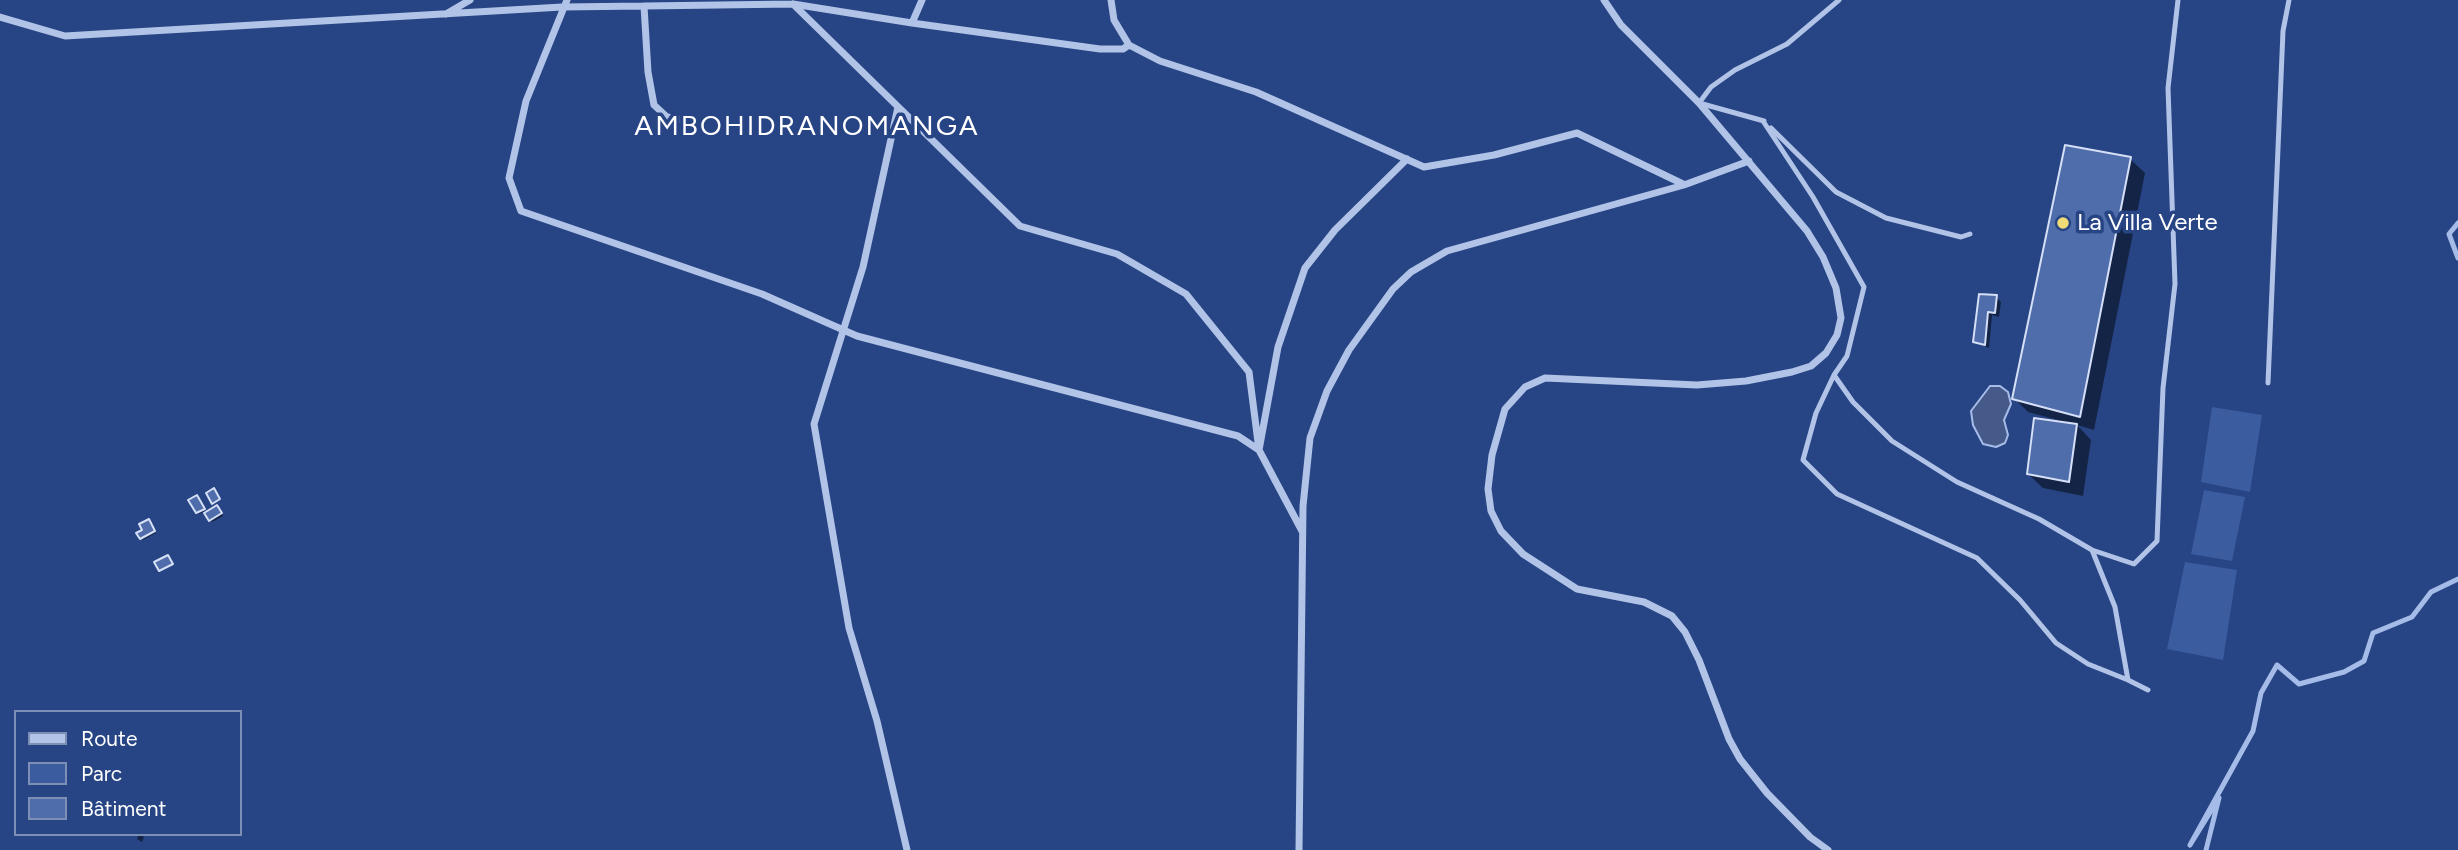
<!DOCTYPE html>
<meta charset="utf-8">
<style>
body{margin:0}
#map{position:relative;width:2458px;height:850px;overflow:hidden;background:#274484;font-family:Figtree,sans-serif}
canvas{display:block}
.legend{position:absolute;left:14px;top:710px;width:228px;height:126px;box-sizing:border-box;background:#274484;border:2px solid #7d8fb5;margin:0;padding:9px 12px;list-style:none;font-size:21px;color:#fff}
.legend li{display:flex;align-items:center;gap:14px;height:35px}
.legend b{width:35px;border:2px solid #7d8fb5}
</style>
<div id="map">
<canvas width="2458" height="850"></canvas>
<ul class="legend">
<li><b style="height:9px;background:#b1c3e7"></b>Route</li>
<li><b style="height:19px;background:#3c5ca0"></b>Parc</li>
<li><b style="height:19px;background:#506dab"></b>Bâtiment</li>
</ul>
</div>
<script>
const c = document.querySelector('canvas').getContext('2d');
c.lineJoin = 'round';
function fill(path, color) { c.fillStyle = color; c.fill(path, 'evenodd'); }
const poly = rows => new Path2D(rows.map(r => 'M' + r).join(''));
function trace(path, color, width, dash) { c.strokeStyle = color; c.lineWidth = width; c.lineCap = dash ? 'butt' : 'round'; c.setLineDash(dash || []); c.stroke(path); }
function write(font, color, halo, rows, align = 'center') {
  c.font = font + ' Figtree,sans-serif'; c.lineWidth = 7; c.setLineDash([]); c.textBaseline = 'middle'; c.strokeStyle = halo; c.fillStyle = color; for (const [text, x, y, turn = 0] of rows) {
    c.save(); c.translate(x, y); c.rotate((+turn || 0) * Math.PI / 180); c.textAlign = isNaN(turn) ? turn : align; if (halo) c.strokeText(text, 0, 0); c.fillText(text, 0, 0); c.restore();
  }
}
fill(poly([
 [2212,407,2262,415,2250,492,2201,482],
 [2204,490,2245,497,2232,561,2191,554],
 [2185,562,2237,570,2223,660,2167,649]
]), '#3c5ca0');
const water = poly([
 [1990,386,2000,386,2008,392,2011,404,2004,420,2008,435,2005,443,1996,447,1983,444,1973,425,1971,411,1990,386]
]);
fill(water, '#465a89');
trace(water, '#a6bce8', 2);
fill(poly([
 [2130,159,2145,173,2094,430,2077,425,2091,440,2083,496,2043,488,2028,474,2058,420,2028,412,2014,398],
 [1981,296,1996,297,2001,302,1999,317,1992,315,1989,348,1975,342],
 [199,499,206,513,219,509,223,516,212,522,205,511,199,514],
 [150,523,156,533,143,540,141,538],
 [139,834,144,837,142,842,137,839]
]), '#0007');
trace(poly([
 [2458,223,2449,234,2458,258],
 [2206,850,2219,798,2190,845,2253,731,2261,693,2277,665,2299,684,2344,672,2364,661,2373,633,2412,617,2431,592,2458,579]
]), '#a6bce8', 5);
const building = poly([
 [2065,145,2131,157,2080,417,2012,399,2065,145],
 [1979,294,1997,295,1995,313,1988,312,1985,345,1973,342,1979,294],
 [2034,418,2077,424,2069,482,2027,474,2034,418],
 [214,488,220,499,212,504,206,493,214,488],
 [197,495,205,509,196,513,188,500,197,495],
 [217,505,222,513,209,521,204,513,217,505],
 [149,519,155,531,140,539,136,533,142,530,139,524,149,519],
 [168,555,173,564,159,571,154,562,168,555]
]);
fill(building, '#506dab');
trace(building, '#d5dff6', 2);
trace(poly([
 [1763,121,1813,197,1864,287,1847,356,1834,375,1853,402,1892,441,1957,482,2039,519,2092,550,2115,607,2128,680,2148,690],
 [1764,121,1699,103,1711,87,1735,70,1787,44,1839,0],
 [1771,128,1836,192,1886,218,1961,237,1970,234],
 [1834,375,1816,413,1803,460,1837,494,1977,558,2020,600,2056,643,2088,664,2128,680],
 [2268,383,2283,31,2289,0],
 [2092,550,2134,564,2157,541,2163,388,2175,284,2168,88,2178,0]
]), '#b1c3e7', 5);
trace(poly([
 [567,0,526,101,509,178,521,211,762,294,857,336,1238,436,1259,450],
 [1111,0,1114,20,1129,45,1160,61,1256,92,1424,167,1494,155,1577,133,1683,184],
 [1604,0,1621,25,1699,103,1807,231,1823,257,1836,288,1841,318,1837,335,1826,353,1811,366,1792,372,1746,381,1697,385,1545,378,1525,387,1505,409,1492,455,1488,489,1491,511,1501,531,1523,554,1577,589,1644,602,1672,616,1685,632,1699,660,1729,739,1740,759,1767,793,1810,837,1828,850],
 [793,4,1020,226,1117,254,1186,294,1249,372,1259,450],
 [644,6,648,72,654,105,667,117,683,120],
 [446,14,470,0],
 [0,17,65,36,562,7,644,6,793,4,912,23,922,0],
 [912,23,1100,49,1123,49,1129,45],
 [898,107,863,267,814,424,849,628,877,721,907,850],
 [1302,531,1259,450,1278,347,1305,268,1335,230,1407,159],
 [1299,850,1303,506,1310,438,1327,391,1349,350,1393,289,1411,272,1447,251,1684,185,1749,161]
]), '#b1c3e7', 7);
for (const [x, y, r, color] of [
 [2063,223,7,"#efdc77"]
]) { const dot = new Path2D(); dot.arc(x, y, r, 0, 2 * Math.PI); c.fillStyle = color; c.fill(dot); trace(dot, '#274484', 2.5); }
write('24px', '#fff', '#274484', [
 ["La Villa Verte",2077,223]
], 'left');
c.letterSpacing = '2px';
write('28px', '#fff', '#274484', [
 ["AMBOHIDRANOMANGA",807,127]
]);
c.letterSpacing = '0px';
</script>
